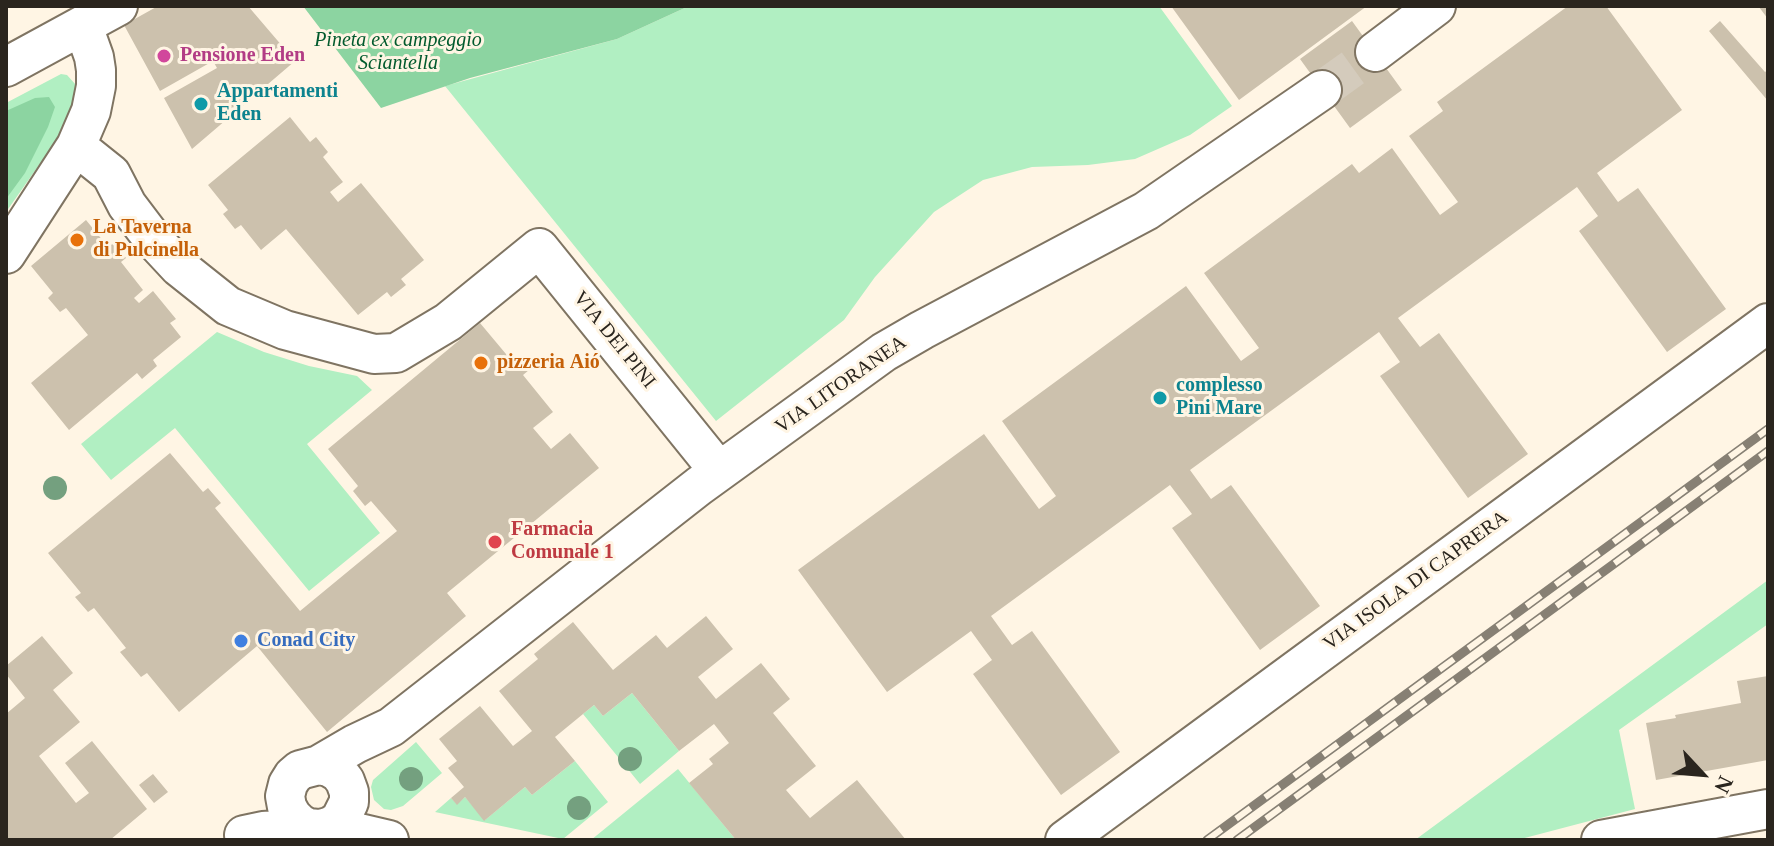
<!DOCTYPE html>
<meta charset="utf-8">
<style>
body{margin:0}
#map{position:relative;width:1774px;height:846px;overflow:hidden;background:#fff5e4;font-family:Georgia,serif}
canvas{display:block}
.frame{position:absolute;inset:0;border:8px solid #2a251e;pointer-events:none}
.north{position:absolute;left:1662px;top:734px;width:80px;height:80px;-webkit-text-stroke:6px #fff5e4;paint-order:stroke;rotate:116deg;font-size:22px;font-weight:700;line-height:32px;text-align:center;color:#2a251e}
.north::after{content:'';display:block;margin:auto;width:28px;height:36px;background:#2a251e;clip-path:polygon(50% 0,100% 100%,50% 72%,0 100%)}
</style>
<div id="map">
<canvas width="1774" height="846"></canvas>
<div class="frame"></div>
<div class="north">N</div>
</div>
<script>
const c = document.querySelector('canvas').getContext('2d');
c.lineJoin = 'round';
function fill(path, color) { c.fillStyle = color; c.fill(path, 'evenodd'); }
const poly = rows => new Path2D(rows.map(r => 'M' + r).join(''));
function trace(path, color, width, dash) { c.strokeStyle = color; c.lineWidth = width; c.lineCap = dash ? 'butt' : 'round'; c.setLineDash(dash || []); c.stroke(path); }
function write(font, color, halo, rows, align = 'center') {
  c.font = font + ' Georgia,serif'; c.lineWidth = 6; c.setLineDash([]); c.textBaseline = 'middle'; c.strokeStyle = halo; c.fillStyle = color; for (const [text, x, y, turn = 0] of rows) {
    c.save(); c.translate(x, y); c.rotate((+turn || 0) * Math.PI / 180); c.textAlign = isNaN(turn) ? turn : align; if (halo) c.strokeText(text, 0, 0); c.fillText(text, 0, 0); c.restore();
  }
}
fill(poly([
 [689,6,1159,6,1232,106,1190,135,1135,159,1088,165,1032,167,983,180,934,212,875,277,844,320,716,421,445,86,617,39],
 [61,74,67,75,76,85,77,90,73,107,58,138,6,212,6,103],
 [217,332,264,352,309,366,357,376,372,390,307,444,380,533,309,591,175,428,111,480,81,444],
 [1768,580,1768,624,1619,730,1635,809,1517,840,1415,840],
 [632,693,679,751,640,784,583,714,594,705,603,716],
 [416,742,442,773,403,806,391,810,384,809,374,800,371,787,373,780],
 [575,761,608,802,563,839,435,812,451,798,457,804,465,797,485,820,525,787,532,795],
 [678,769,736,840,591,840]
]), '#b1efc2');
fill(poly([
 [303,6,689,6,617,39,470,78,381,108],
 [49,97,55,107,48,127,25,173,6,199,6,111,35,98]
]), '#8cd4a1');
fill(poly([
 [158,6,248,6,295,61,192,149,164,98,217,68,213,61,160,91,124,25],
 [1171,6,1367,6,1239,100],
 [1568,6,1606,6,1682,110,1597,173,1618,202,1638,188,1726,309,1667,352,1579,231,1598,216,1577,187,1398,318,1420,347,1439,333,1528,454,1468,498,1380,376,1400,362,1379,332,1190,470,1211,499,1231,485,1320,606,1260,650,1172,528,1192,514,1170,485,991,616,1012,645,1032,631,1120,752,1061,795,973,674,992,660,971,631,887,692,798,570,984,434,1039,509,1056,496,1002,421,1186,286,1241,361,1259,348,1204,273,1352,164,1359,173,1392,148,1440,215,1458,202,1409,136,1443,111,1437,102],
 [1761,6,1768,6,1768,19,1759,7],
 [1352,21,1402,90,1350,128,1300,59],
 [1720,21,1765,72,1768,70,1768,101,1709,31],
 [290,117,310,142,316,137,328,152,323,157,343,182,330,192,338,202,361,183,424,260,401,279,406,285,391,297,387,292,358,315,286,229,261,250,241,225,235,229,223,214,228,210,208,185],
 [86,220,108,247,114,243,126,258,121,262,143,290,134,298,139,303,153,291,176,319,170,323,181,337,153,360,157,366,142,379,137,373,69,430,31,383,88,335,66,308,60,312,48,298,53,293,31,266],
 [480,323,511,360,517,356,529,370,523,375,553,412,533,428,551,449,570,433,599,468,447,593,466,616,327,732,257,646,179,712,147,673,141,677,120,652,126,648,94,608,88,612,75,597,81,593,48,553,170,453,203,492,208,488,221,503,215,508,300,611,397,531,371,501,365,506,353,491,358,486,328,449],
 [706,616,733,649,698,677,716,699,761,663,790,699,773,713,816,766,786,790,810,818,857,780,906,840,736,840,689,783,713,764,709,759,729,743,714,724,679,751,632,693,603,716,594,705,555,737,575,761,532,795,525,787,484,821,465,797,457,805,451,798,464,787,448,768,457,761,439,739,480,706,513,746,532,731,499,691,538,659,534,654,573,622,613,670,656,635,667,648],
 [42,636,73,673,53,690,80,722,39,756,76,803,89,793,65,763,92,741,147,809,110,840,6,840,6,714,25,698,6,674,6,666],
 [1768,676,1768,760,1656,780,1646,723,1676,718,1675,715,1741,703,1737,681],
 [153,774,168,792,154,803,139,785]
]), '#ccc1ad');
trace(poly([
 [1322,90,1375,52]
]), '#d4cbbc', 38, [38, 19]);
const minor = poly([
 [1375,52,1436,6],
 [6,67,118,6],
 [76,146,111,174,127,205,152,238,179,267,228,306,285,330,374,354,396,353,448,322,539,248,719,471],
 [6,254,76,146,91,111,96,86,96,70,94,57,83,26],
 [319,765,355,744,391,727,699,486,884,352,922,330,1146,211,1322,90],
 [321,829,331,826,340,820,349,802,349,792,345,781,339,773,329,767,319,765,300,770,293,776,288,784,285,796,287,807,292,816,299,823,308,828,359,833,389,840],
 [244,835,263,831,308,828],
 [1065,840,1768,323],
 [1601,840,1768,809]
]);
trace(minor, '#7f7462', 42);
trace(minor, '#fff', 38);
const rail = poly([
 [1207,840,1768,429],
 [1237,840,1768,451]
]);
trace(rail, '#878074', 9);
trace(rail, '#fff5e4', 6, [18]);
c.fillStyle = '#74a07f';
for (const [x, y] of [
 [55,488],
 [630,759],
 [411,779],
 [579,808]
]) { c.beginPath(); c.arc(x, y, 12, 0, 2 * Math.PI); c.fill(); }
for (const [x, y, r, color] of [
 [164,56,8,"#d1479c"],
 [201,104,8,"#0f9aa8"],
 [77,240,8,"#e8710a"],
 [481,363,8,"#e8710a"],
 [1160,398,8,"#0f9aa8"],
 [495,542,8,"#e0444e"],
 [241,641,8,"#3f7fe0"]
]) { const dot = new Path2D(); dot.arc(x, y, r, 0, 2 * Math.PI); c.fillStyle = color; c.fill(dot); trace(dot, '#fff5e4', 3); }
write('italic 20px', '#025a2d', '#fff5e4', [
 ["Pineta ex campeggio",398,41],
 ["Sciantella",398,64]
]);
write('bold 20px', '#b23c85', '#fff5e4', [
 ["Pensione Eden",180,56]
], 'left');
write('bold 20px', '#0d838f', '#fff5e4', [
 ["Appartamenti",217,92],
 ["Eden",217,115],
 ["complesso",1176,386],
 ["Pini Mare",1176,409]
], 'left');
write('bold 20px', '#c56008', '#fff5e4', [
 ["La Taverna",93,228],
 ["di Pulcinella",93,251],
 ["pizzeria Aió",497,363]
], 'left');
write('20px', '#2a251e', '#fff5e4', [
 ["VIA DEI PINI",614,340,51],
 ["VIA LITORANEA",841,385,-35],
 ["VIA ISOLA DI CAPRERA",1416,581,-36]
]);
write('bold 20px', '#be3a42', '#fff5e4', [
 ["Farmacia",511,530],
 ["Comunale 1",511,553]
], 'left');
write('bold 20px', '#366cbe', '#fff5e4', [
 ["Conad City",257,641]
], 'left');
</script>
